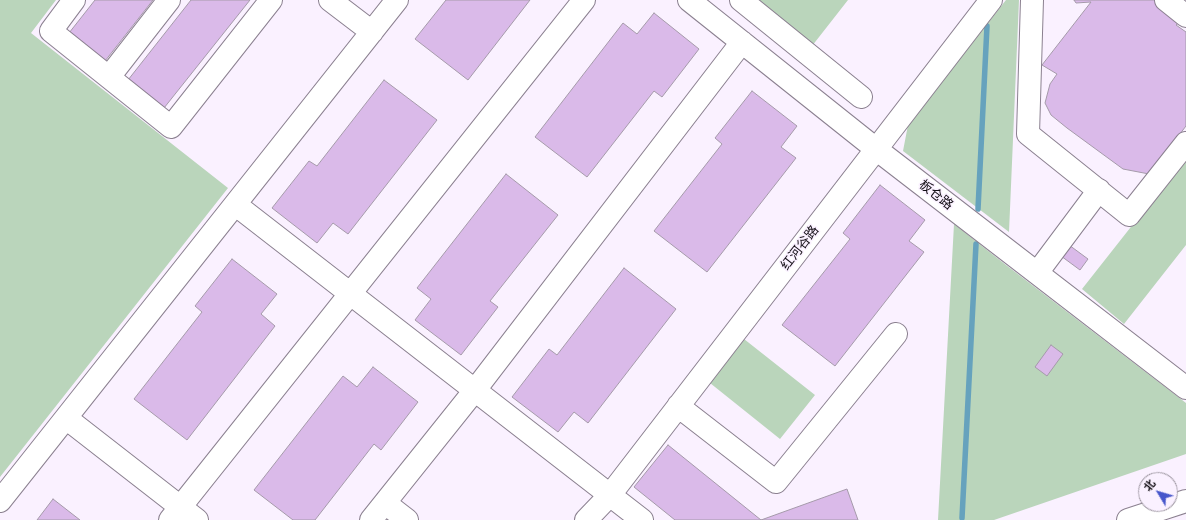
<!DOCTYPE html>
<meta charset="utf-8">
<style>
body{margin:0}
#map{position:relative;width:1186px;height:520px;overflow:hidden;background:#faf1ff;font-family:Lora,"Noto Sans SC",serif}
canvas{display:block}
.north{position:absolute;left:1138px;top:472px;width:40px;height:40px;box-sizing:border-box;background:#faf1ff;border:1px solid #9d96a1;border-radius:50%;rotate:308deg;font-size:11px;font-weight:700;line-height:16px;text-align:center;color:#120e14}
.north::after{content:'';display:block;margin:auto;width:14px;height:18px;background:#4656cb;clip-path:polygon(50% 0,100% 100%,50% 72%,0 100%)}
</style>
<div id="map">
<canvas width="1186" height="520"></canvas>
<div class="north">北</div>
</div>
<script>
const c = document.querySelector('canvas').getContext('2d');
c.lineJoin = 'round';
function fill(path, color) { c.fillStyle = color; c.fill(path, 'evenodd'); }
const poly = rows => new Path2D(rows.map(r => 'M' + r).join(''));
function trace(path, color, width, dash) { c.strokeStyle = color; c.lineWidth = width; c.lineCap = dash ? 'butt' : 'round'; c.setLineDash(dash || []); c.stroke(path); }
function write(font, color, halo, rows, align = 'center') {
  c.font = font + ' Lora,"Noto Sans SC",serif'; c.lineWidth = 3; c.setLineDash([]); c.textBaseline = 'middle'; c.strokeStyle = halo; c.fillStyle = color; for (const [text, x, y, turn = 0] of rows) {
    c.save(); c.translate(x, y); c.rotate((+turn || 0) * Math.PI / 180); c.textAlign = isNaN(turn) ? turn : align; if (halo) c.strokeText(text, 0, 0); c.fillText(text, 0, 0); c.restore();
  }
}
fill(poly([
 [0,0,56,0,31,33,228,188,0,477],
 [757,0,848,0,812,46],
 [1006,0,1019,0,1009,232,903,151,908,125],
 [1186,157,1186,245,1124,324,1082,289],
 [954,224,1006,265,1186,403,1186,454,994,520,938,520],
 [744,339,815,395,780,439,710,383]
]), '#bad5bb');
trace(poly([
 [978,209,987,26],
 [962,518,976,244]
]), '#66a2bd', 5.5);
const building = poly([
 [95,0,153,0,105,61,69,33,95,0],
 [191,0,250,0,164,108,128,80,191,0],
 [446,0,530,0,468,80,415,39,446,0],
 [1074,0,1155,0,1182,20,1176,25,1186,32,1186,126,1149,174,1123,169,1067,128,1051,115,1045,103,1050,84,1057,74,1042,65,1091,2,1076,3,1074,0],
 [654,13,699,49,662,97,654,91,587,177,535,137,623,23,637,34,654,13],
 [384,80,437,120,348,234,333,223,317,243,272,208,309,161,317,166,384,80],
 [752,91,797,126,781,147,796,158,707,272,654,231,722,144,715,138,752,91],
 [506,174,558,215,490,301,498,307,461,355,415,320,431,299,417,288,506,174],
 [880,185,925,220,909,241,924,252,835,366,782,325,850,239,843,233,880,185],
 [1069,245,1088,259,1080,270,1061,256,1069,245],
 [232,259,277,294,261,314,275,326,187,440,134,399,202,312,195,306,232,259],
 [624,268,676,309,588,423,574,412,558,432,512,397,549,349,557,355,624,268],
 [1051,345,1063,354,1047,376,1035,367,1051,345],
 [373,367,418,402,381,450,374,444,315,520,293,520,254,490,343,376,357,387,373,367],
 [668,445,761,520,847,489,858,520,675,520,634,487,668,445],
 [53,499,80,520,37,520,53,499]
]);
fill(building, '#dabae9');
trace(building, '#a59aaa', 1);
const minor = poly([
 [74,0,51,31,171,127,271,0],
 [330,0,372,32],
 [689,0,876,149,1186,388],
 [741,0,861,97],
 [1032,0,1028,134,1129,215,1186,143],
 [1166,0,1186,16],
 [109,77,169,0],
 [236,205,642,520],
 [1037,273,1099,190],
 [678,406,776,482,896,334],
 [66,418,197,520],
 [0,501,397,0],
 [385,503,407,520],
 [170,520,584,0],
 [371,520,475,390,742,42],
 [586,520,610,495,991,0],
 [1128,520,1186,501]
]);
trace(minor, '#8b8090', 24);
trace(minor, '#fff', 22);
write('13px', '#120e14', '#faf1ff', [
 ["板仓路",936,195,38],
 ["红河谷路",800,248,-52]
]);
</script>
